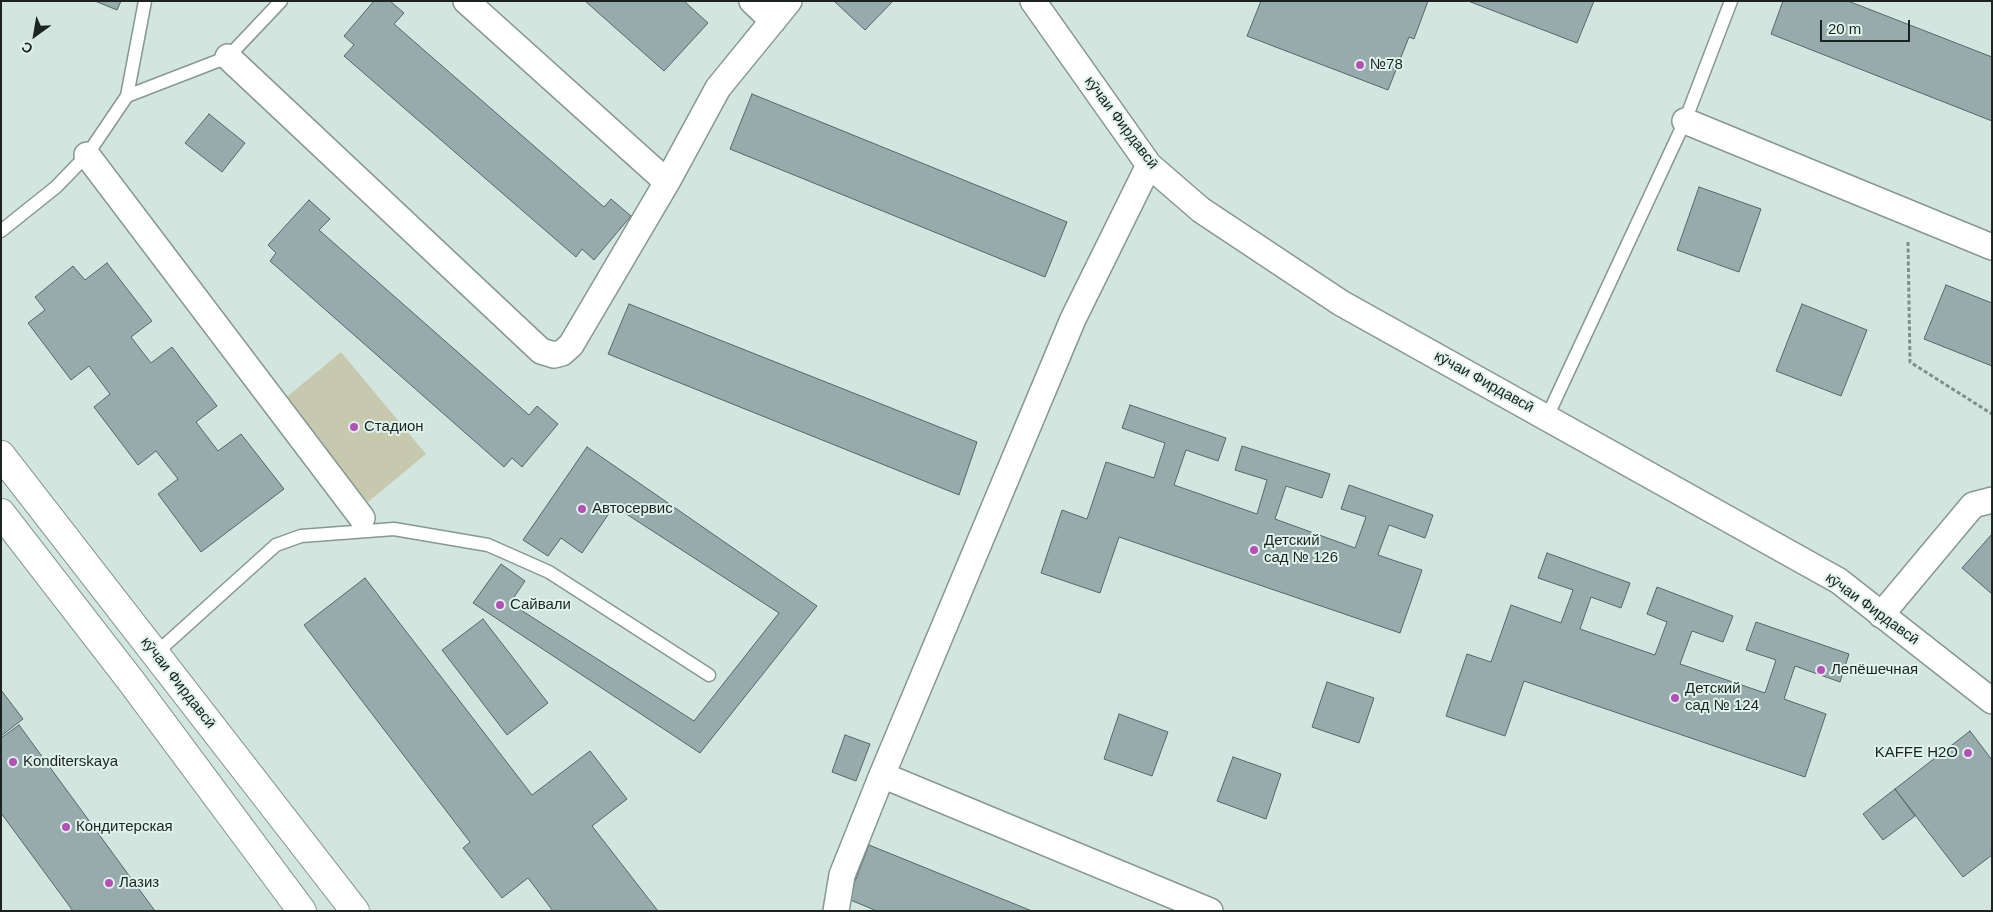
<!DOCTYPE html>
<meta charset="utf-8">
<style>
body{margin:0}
#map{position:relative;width:1993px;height:912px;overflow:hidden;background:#d2e5df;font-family:Helvetica,sans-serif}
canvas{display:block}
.frame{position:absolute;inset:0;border:2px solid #1c2321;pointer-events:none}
.north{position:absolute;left:10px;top:10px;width:50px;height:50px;-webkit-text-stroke:4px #dff3ec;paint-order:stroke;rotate:212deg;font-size:14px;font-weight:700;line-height:20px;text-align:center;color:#1c2321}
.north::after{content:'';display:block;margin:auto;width:18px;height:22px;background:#1c2321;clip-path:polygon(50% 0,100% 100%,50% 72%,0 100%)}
.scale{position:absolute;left:1820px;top:20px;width:90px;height:22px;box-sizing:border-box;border:2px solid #1c2321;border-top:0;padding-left:6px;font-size:15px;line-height:18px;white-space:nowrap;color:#1c2321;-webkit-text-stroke:4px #dff3ec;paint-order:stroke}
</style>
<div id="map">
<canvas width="1993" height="912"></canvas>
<div class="frame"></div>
<div class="north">С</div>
<div class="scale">20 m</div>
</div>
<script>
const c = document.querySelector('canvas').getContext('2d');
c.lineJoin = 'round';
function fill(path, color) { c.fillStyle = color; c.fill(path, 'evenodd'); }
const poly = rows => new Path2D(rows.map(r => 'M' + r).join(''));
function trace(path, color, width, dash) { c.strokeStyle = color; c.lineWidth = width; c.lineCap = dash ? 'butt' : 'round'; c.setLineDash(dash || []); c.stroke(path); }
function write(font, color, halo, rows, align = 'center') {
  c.font = font + ' Helvetica,sans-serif'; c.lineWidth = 4; c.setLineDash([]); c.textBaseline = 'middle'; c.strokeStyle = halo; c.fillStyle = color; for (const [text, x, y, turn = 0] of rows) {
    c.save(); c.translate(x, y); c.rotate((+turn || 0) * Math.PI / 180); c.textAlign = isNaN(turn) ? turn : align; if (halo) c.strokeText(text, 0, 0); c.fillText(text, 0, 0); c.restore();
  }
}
fill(poly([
 [341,352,426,454,368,502,283,400]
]), '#c6c9ae');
const building = poly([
 [95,1,121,1,117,10,95,1],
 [374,1,390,1,404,13,394,24,604,207,611,199,631,216,594,260,582,249,576,257,344,56,354,45,344,36,374,1],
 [585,1,684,1,708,23,664,71,585,1],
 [834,1,893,1,865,30,834,1],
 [1261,1,1428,1,1414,39,1409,37,1388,90,1247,36,1261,1],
 [1468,1,1594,1,1577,43,1468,1],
 [1783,1,1848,1,1992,57,1992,121,1771,34,1783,1],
 [752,94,1067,222,1045,277,730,149,752,94],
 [209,114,245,143,222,172,185,143,209,114],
 [1699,187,1761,209,1739,272,1677,250,1699,187],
 [309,200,330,219,319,230,529,415,537,406,558,424,522,467,512,458,504,467,270,261,276,253,268,245,309,200],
 [107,263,152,321,131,337,151,363,172,347,217,406,196,422,218,451,241,434,284,489,201,552,158,494,178,479,156,451,138,465,94,407,110,394,89,366,71,380,28,323,45,310,35,297,73,266,85,280,107,263],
 [1946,285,1992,303,1992,366,1924,339,1946,285],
 [629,304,977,442,959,495,608,354,629,304],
 [1802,304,1867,330,1841,396,1776,371,1802,304],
 [1130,405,1226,438,1218,461,1186,450,1174,485,1257,514,1267,480,1235,470,1242,446,1330,474,1322,498,1286,486,1275,519,1355,548,1366,517,1341,509,1349,485,1433,515,1425,538,1389,525,1378,555,1422,570,1400,633,1119,537,1100,593,1041,573,1062,510,1087,519,1106,462,1154,478,1165,443,1122,428,1130,405],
 [587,447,817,606,700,753,473,603,501,564,525,581,510,603,694,721,779,613,614,506,582,553,561,538,548,556,523,540,587,447],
 [1992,534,1992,594,1962,568,1992,534],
 [1547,553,1630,583,1621,608,1591,597,1580,629,1655,655,1667,622,1647,614,1657,587,1733,616,1723,642,1692,631,1680,664,1765,693,1776,660,1746,650,1756,622,1849,654,1840,682,1795,666,1784,699,1826,714,1805,777,1524,681,1505,736,1446,716,1467,654,1491,662,1511,605,1561,623,1573,590,1538,578,1547,553],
 [365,578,532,795,590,751,627,799,592,826,658,911,553,911,528,878,502,898,463,848,470,842,304,625,365,578],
 [483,619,548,703,507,735,442,650,483,619],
 [1327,682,1374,698,1359,743,1312,727,1327,682],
 [1,690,23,719,1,736,1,690],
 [1119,714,1168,732,1152,776,1104,759,1119,714],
 [19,725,155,911,73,911,1,813,1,738,19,725],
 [1970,731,1992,760,1992,855,1963,877,1895,789,1970,731],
 [845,735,870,744,856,781,832,772,845,735],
 [1233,757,1281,774,1266,819,1217,801,1233,757],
 [1895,789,1915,816,1883,840,1863,814,1895,789],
 [869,845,1032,911,877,911,848,899,869,845]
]);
fill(building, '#97aaac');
trace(building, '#556769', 1);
const service = poly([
 [127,96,145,1],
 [1,231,56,187,87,155,127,96,228,57,281,1],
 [1547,417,1685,121,1731,1],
 [155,654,276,545,301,536,394,529,488,545,549,572,709,675]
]);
const minor = poly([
 [466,1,667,182],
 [752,1,773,21],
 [1033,1,1149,165,1201,210,1341,303,1839,581,1992,701],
 [228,57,541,351,554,355,562,353,571,345,667,182,718,88,789,1],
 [1685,121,1992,247],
 [87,155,362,518],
 [1881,615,1973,505,1992,500],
 [882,775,1210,911],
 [836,911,842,875,882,775,1073,319,1149,165]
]);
const tertiary = poly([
 [1,455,355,911],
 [1,513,131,681,302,911]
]);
trace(service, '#869891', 15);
trace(minor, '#869891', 28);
trace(tertiary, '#869891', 30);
trace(poly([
 [1908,242,1910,362,1992,414]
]), '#818f8b', 3, [4, 2.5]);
trace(service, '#fff', 12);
trace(minor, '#fff', 25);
trace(tertiary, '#fff', 28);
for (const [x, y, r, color] of [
 [1360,65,5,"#b550b6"],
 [354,427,5,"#b550b6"],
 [582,509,5,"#b550b6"],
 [1254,550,5,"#b550b6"],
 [500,605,5,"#b550b6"],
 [1821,670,5,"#b550b6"],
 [1675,698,5,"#b550b6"],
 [1968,753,5,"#b550b6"],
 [13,762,5,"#b550b6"],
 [66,827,5,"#b550b6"],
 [109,883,5,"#b550b6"]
]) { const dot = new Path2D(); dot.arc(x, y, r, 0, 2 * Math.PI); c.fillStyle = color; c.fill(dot); trace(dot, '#dff3ec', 2); }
write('15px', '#1c2321', '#dff3ec', [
 ["№78",1370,65],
 ["Стадион",364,427],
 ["Автосервис",592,509],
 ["Детский",1264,541],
 ["сад № 126",1264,558],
 ["Сайвали",510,605],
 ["Лепёшечная",1831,670],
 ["Детский",1685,689],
 ["сад № 124",1685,706],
 ["KAFFE H2O",1958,753,"right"],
 ["Konditerskaya",23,762],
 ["Кондитерская",76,827],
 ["Лазиз",119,883]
], 'left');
write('15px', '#1c2321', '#dff3ec', [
 ["кӯчаи Фирдавсӣ",1121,123,53],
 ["кӯчаи Фирдавсӣ",1484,382,29],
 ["кӯчаи Фирдавсӣ",1872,609,36],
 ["кӯчаи Фирдавсӣ",178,683,52]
]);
</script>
